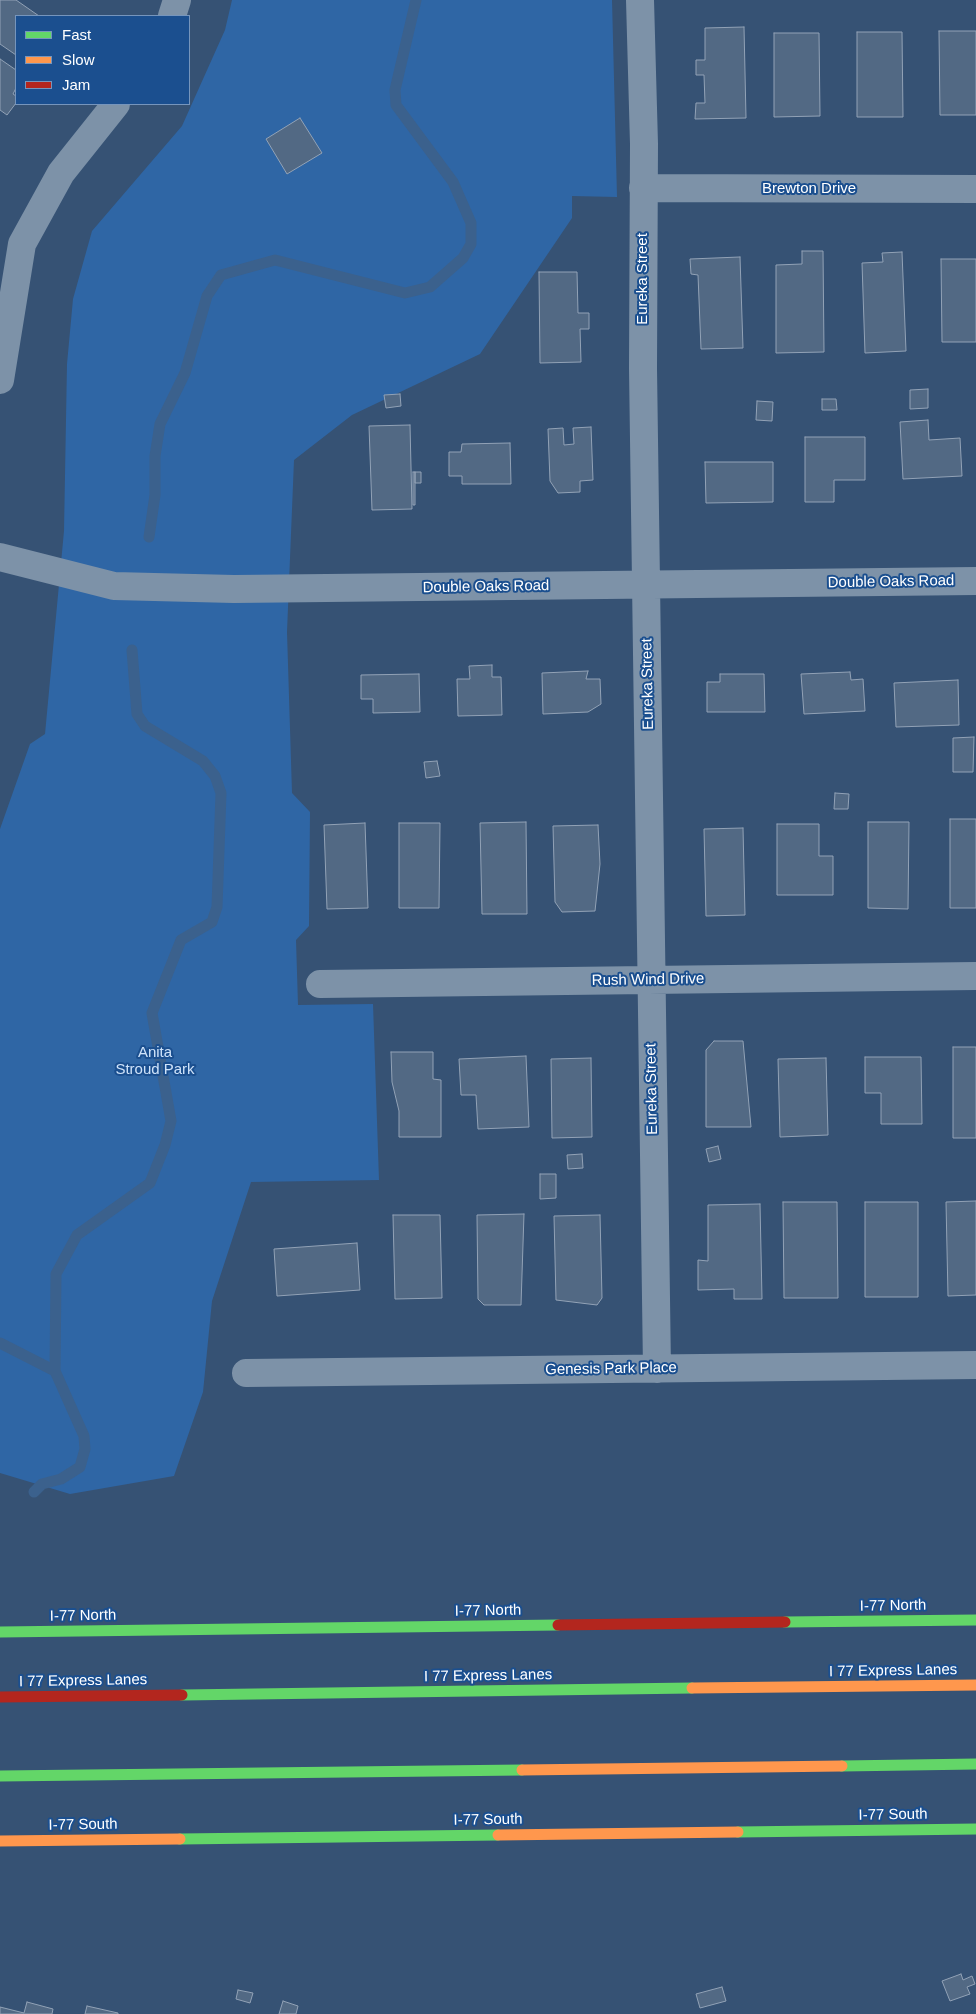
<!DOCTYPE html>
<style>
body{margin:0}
#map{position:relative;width:976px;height:2014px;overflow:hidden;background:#365274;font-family:Helvetica,sans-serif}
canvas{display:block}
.legend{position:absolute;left:15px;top:15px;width:175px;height:90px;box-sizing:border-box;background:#1b4f8f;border:1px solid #7695bc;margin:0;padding:6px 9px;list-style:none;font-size:15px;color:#fff}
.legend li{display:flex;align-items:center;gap:10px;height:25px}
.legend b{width:25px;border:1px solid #7695bc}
</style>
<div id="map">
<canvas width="976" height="2014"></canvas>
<ul class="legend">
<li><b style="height:6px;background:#63d668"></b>Fast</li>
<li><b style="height:6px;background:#ff974d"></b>Slow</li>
<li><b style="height:6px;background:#b3261e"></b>Jam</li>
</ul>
</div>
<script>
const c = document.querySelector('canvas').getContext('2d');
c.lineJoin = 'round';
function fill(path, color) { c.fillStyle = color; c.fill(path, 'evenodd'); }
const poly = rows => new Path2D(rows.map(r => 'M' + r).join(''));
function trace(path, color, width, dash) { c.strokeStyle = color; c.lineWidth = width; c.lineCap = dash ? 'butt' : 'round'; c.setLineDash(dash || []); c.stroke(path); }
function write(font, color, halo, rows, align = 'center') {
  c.font = font + ' Helvetica,sans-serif'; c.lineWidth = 4; c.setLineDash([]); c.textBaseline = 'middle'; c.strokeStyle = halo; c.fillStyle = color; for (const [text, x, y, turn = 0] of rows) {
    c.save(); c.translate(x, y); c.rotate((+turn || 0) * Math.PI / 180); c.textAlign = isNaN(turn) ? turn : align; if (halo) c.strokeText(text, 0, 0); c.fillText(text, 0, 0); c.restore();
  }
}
fill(poly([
 [232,0,612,0,617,197,572,196,572,218,480,354,352,415,294,460,287,632,292,793,310,812,309,926,296,940,298,1005,373,1004,379,1180,251,1182,212,1301,203,1392,174,1476,70,1494,0,1473,0,829,30,744,45,734,64,531,67,364,73,299,92,231,182,126,225,30]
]), '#2f66a5');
trace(poly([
 [149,537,155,495,155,456,160,424,185,373,207,296,221,275,275,260,405,293,430,287,463,258,471,244,471,223,453,182,396,105,395,90,416,0],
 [0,1343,55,1371],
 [34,1492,42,1484,61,1479,80,1467,85,1449,84,1436,55,1371,56,1274,77,1235,150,1183,165,1145,171,1121,152,1013,181,940,212,922,217,907,221,793,215,776,203,761,145,726,137,714,132,650]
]), '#3b618d', 11);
const building = poly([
 [0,0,16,0,39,16,16,16,16,55,0,44,0,0],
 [744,27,746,118,695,119,696,103,705,103,704,75,696,75,696,60,705,60,705,28,744,27],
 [939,31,976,31,976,115,940,115,939,31],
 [857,32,902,32,903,117,857,117,857,32],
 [774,33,819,33,820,116,774,117,774,33],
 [0,59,16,70,16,88,13,94,16,96,16,103,7,115,0,110,0,59],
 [300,118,322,153,287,174,266,139,300,118],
 [802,251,823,251,824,352,776,353,776,265,802,264,802,251],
 [902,252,906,351,865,353,862,263,883,262,882,253,902,252],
 [740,257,743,348,701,349,698,275,691,274,690,259,740,257],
 [941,259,976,259,976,342,942,342,941,259],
 [539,272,577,272,578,313,589,313,589,329,580,329,581,362,540,363,539,272],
 [928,389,928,408,910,409,910,390,928,389],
 [400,394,401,406,386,408,384,395,400,394],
 [822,399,836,399,837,410,822,410,822,399],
 [757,401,773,402,772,421,756,420,757,401],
 [928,420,929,440,960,438,962,476,903,479,900,422,928,420],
 [410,425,412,509,372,510,369,426,410,425],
 [591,427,593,480,580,481,580,492,558,493,550,481,548,429,563,428,564,445,574,444,573,428,591,427],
 [805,437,865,437,865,480,834,480,834,502,805,502,805,437],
 [510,443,511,484,462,484,462,476,449,476,449,452,461,452,462,444,510,443],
 [705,462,773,462,773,502,706,503,705,462],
 [413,472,415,472,415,505,413,505,413,472],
 [415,472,421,472,421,483,415,483,415,472],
 [492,665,492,677,501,677,502,715,458,716,457,679,470,679,469,666,492,665],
 [588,671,586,679,600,679,601,704,588,712,543,714,542,673,588,671],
 [850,672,851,680,863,679,865,711,804,714,801,674,850,672],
 [419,674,420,712,373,713,373,699,361,699,361,675,419,674],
 [720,674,764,674,765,712,707,712,707,682,720,682,720,674],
 [958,680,959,725,896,727,894,683,958,680],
 [974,737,973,772,953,772,953,738,974,737],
 [437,761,440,776,426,778,424,762,437,761],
 [835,793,849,794,848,809,834,809,835,793],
 [950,819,976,819,976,908,950,908,950,819],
 [526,822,527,914,482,914,480,823,526,822],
 [868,822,909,822,908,909,868,908,868,822],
 [365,823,368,908,327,909,324,825,365,823],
 [399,823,440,823,439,908,399,908,399,823],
 [777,824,819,824,819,856,833,856,833,895,777,895,777,824],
 [598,825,600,864,595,911,562,912,555,902,553,826,598,825],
 [743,828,745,915,706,916,704,829,743,828],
 [714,1041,743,1041,751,1127,706,1127,706,1050,714,1041],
 [953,1047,976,1047,976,1138,953,1138,953,1047],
 [391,1052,433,1052,433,1079,441,1080,441,1137,399,1137,399,1111,392,1082,391,1052],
 [526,1056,529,1127,478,1129,476,1095,461,1095,459,1059,526,1056],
 [865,1057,921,1057,922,1124,881,1124,881,1093,865,1093,865,1057],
 [591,1058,592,1137,552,1138,551,1059,591,1058],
 [826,1058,828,1135,780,1137,778,1059,826,1058],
 [718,1146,721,1159,709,1162,706,1149,718,1146],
 [582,1154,583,1168,568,1169,567,1155,582,1154],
 [540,1174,556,1174,556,1198,540,1199,540,1174],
 [976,1201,976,1295,948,1296,946,1202,976,1201],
 [783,1202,837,1202,838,1298,784,1298,783,1202],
 [865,1202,918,1202,918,1297,865,1297,865,1202],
 [760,1204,762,1299,734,1299,734,1289,698,1290,698,1260,708,1261,708,1205,760,1204],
 [524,1214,521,1305,484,1305,478,1299,477,1215,524,1214],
 [393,1215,440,1215,442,1298,395,1299,393,1215],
 [600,1215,602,1298,597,1305,556,1300,554,1216,600,1215],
 [357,1243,360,1290,277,1296,274,1249,357,1243],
 [961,1974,963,1980,972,1976,975,1984,967,1987,970,1994,950,2001,942,1981,961,1974],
 [722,1987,726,2001,700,2008,696,1994,722,1987],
 [238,1990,253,1993,250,2003,236,1999,238,1990],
 [283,2001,298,2006,296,2014,279,2014,283,2001],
 [27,2002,53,2009,52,2014,0,2014,0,2007,24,2013,27,2002],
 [87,2006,118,2013,118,2014,85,2014,87,2006]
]);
fill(building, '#526984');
trace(building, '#92a2b6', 1);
trace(poly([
 [640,0,644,144,643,368,657,1369],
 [172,16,177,0],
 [643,188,976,189],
 [0,380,22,244,61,173,116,104],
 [0,557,114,586,234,589,976,581],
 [320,984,976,976],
 [246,1373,976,1365]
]), '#7d92a8', 28);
trace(poly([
 [785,1622,976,1620],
 [0,1632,558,1625],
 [182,1695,692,1688],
 [842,1766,976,1764],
 [0,1776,522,1770],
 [738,1832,976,1829],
 [180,1839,498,1835]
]), '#63d668', 11);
trace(poly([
 [692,1688,976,1685],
 [522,1770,842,1766],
 [498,1835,738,1832],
 [0,1841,180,1839]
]), '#ff974d', 11);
trace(poly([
 [558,1625,785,1622],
 [0,1697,182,1695]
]), '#b3261e', 11);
write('15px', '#fff', '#1b4f8f', [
 ["Brewton Drive",809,189],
 ["Eureka Street",643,279,-90],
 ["Double Oaks Road",891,582,-1],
 ["Double Oaks Road",486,587,-1],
 ["Eureka Street",648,684,-91],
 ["Rush Wind Drive",648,980,-1],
 ["Eureka Street",652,1089,-91],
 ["Genesis Park Place",611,1369,-1],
 ["I-77 North",893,1606,-1],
 ["I-77 North",488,1611,-1],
 ["I-77 North",83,1616,-1],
 ["I 77 Express Lanes",893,1671,-1],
 ["I 77 Express Lanes",488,1676,-1],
 ["I 77 Express Lanes",83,1681,-1],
 ["I-77 South",893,1815,-1],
 ["I-77 South",488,1820,-1],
 ["I-77 South",83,1825,-1]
]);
write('15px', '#cfe3fa', '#1b4f8f', [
 ["Anita",155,1053],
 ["Stroud Park",155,1070]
]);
</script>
